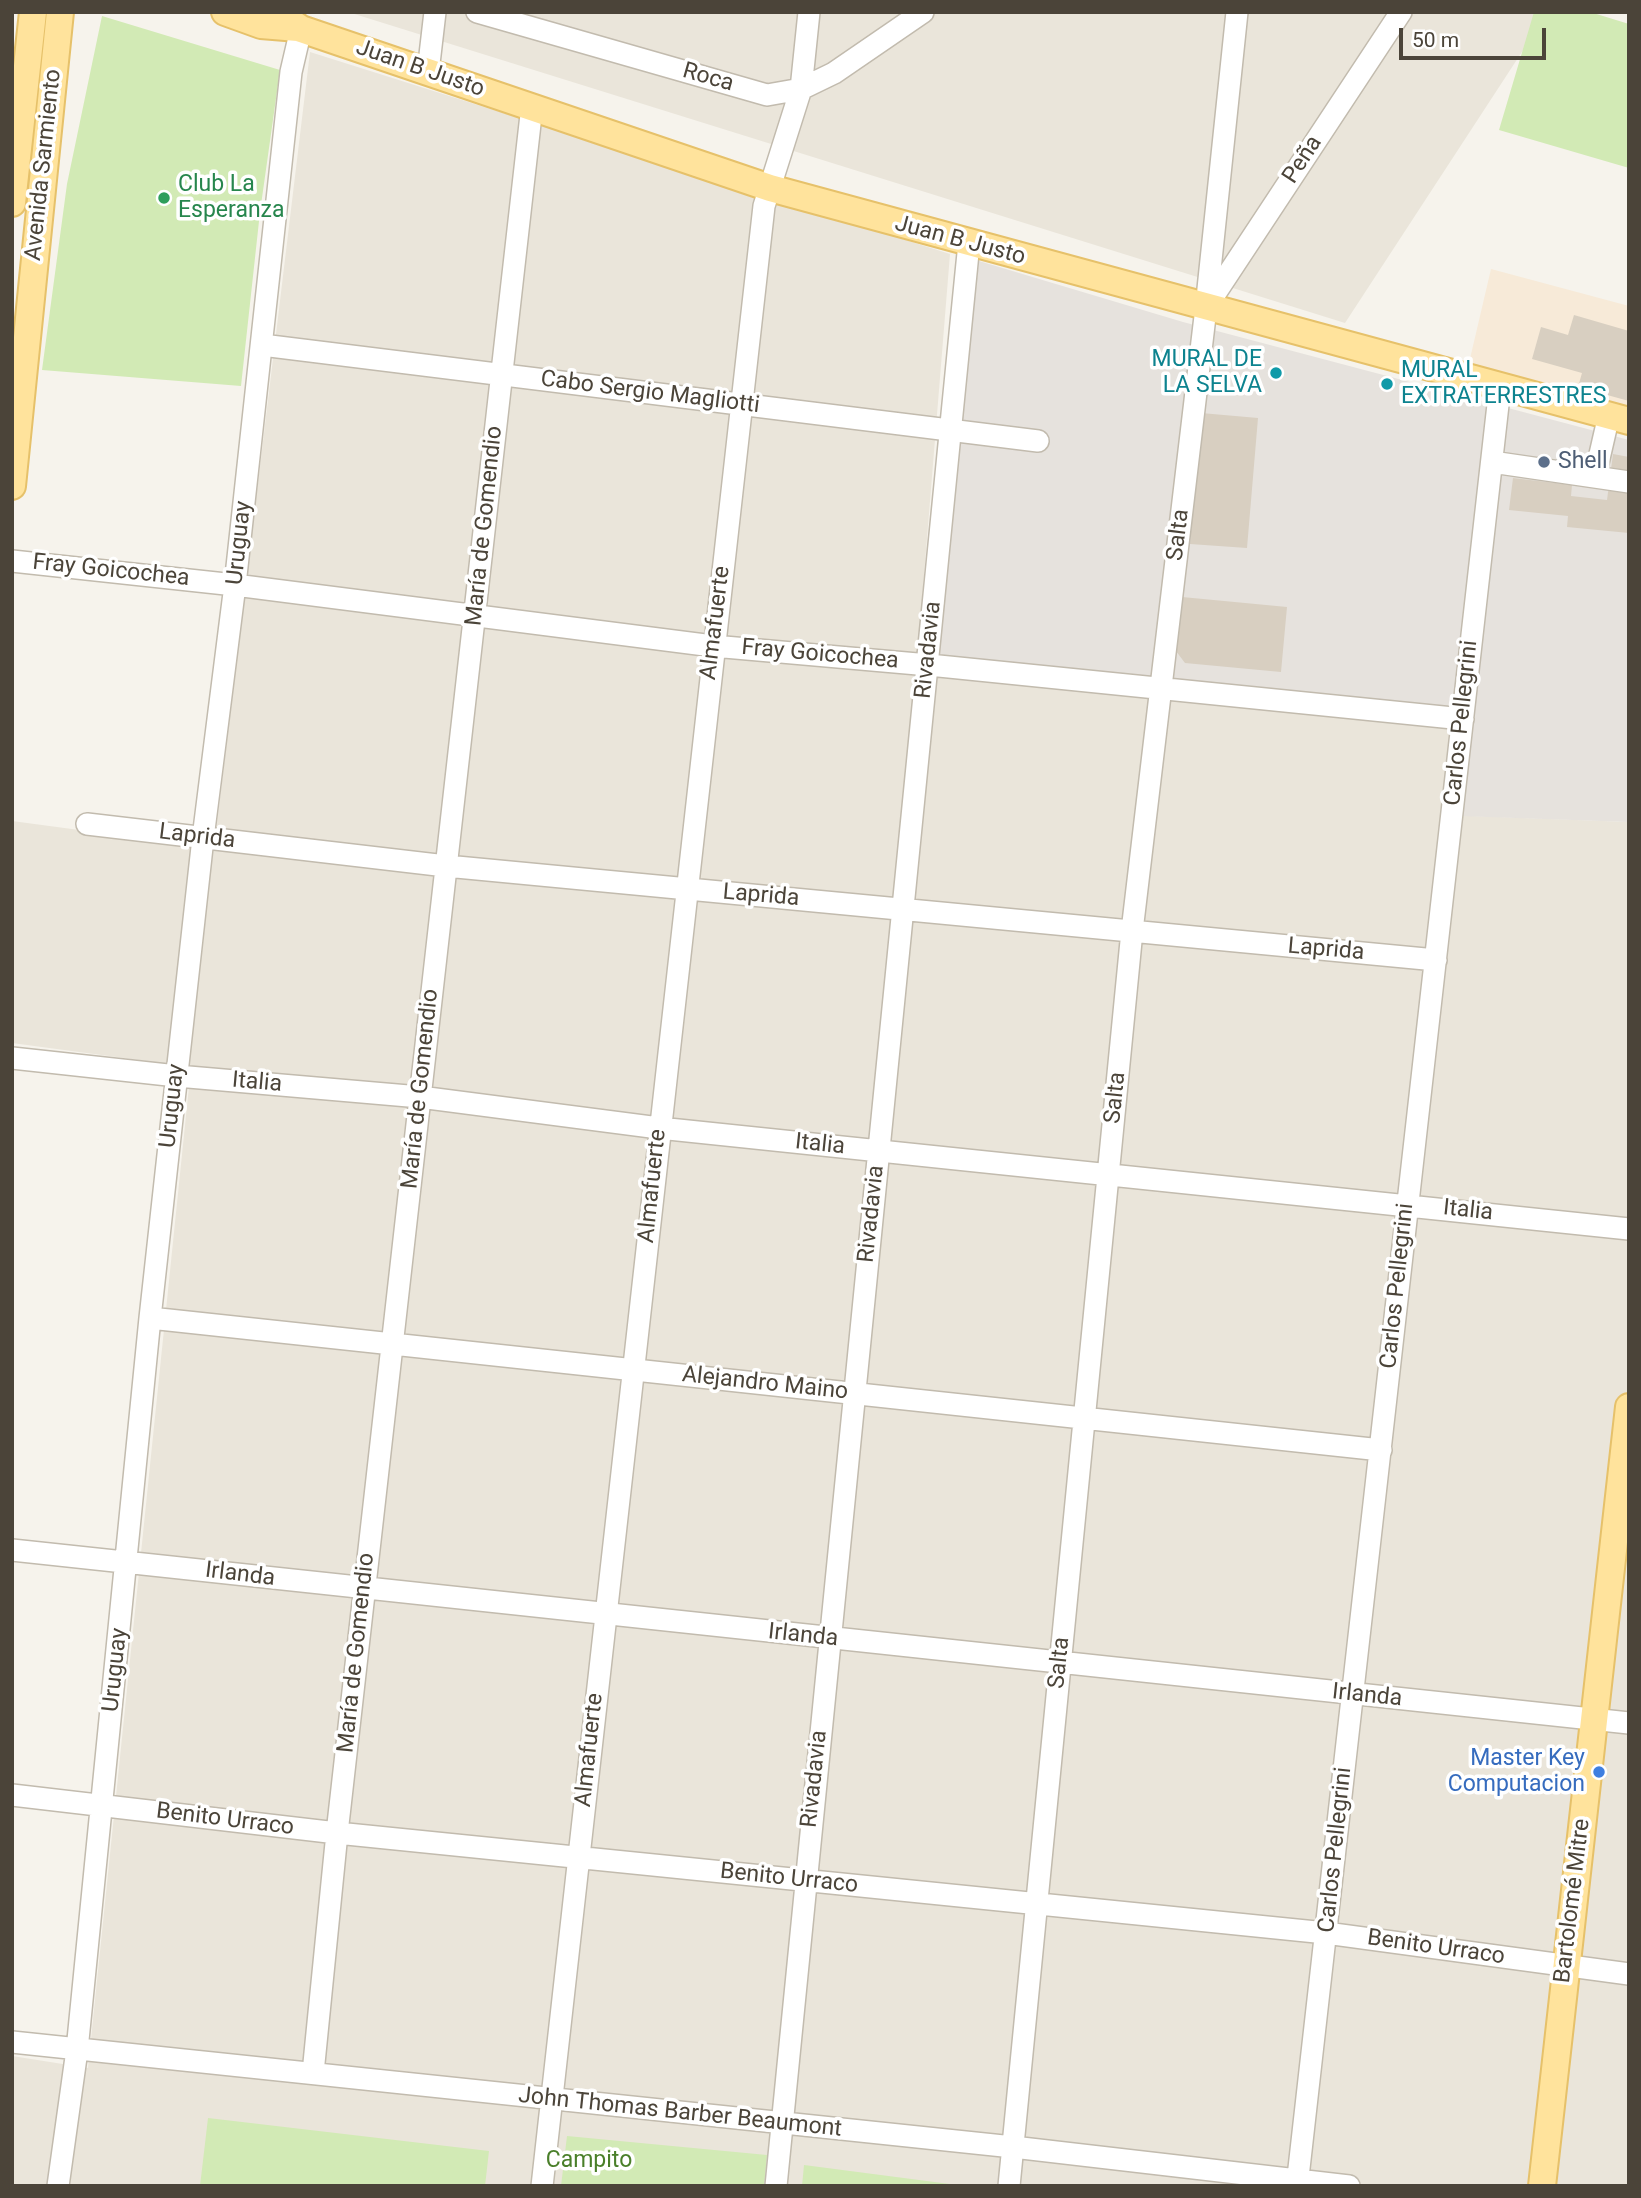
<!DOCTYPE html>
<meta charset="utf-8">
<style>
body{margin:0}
#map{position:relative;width:1641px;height:2198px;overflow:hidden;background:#f6f3ec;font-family:Roboto,sans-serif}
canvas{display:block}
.frame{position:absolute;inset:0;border:14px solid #4b4439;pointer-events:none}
.scale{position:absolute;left:1399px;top:28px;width:147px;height:32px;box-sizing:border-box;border:4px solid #4b4439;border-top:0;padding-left:9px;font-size:21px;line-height:24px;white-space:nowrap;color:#4b4439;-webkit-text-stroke:5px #fff;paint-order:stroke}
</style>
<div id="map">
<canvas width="1641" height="2198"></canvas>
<div class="frame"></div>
<div class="scale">50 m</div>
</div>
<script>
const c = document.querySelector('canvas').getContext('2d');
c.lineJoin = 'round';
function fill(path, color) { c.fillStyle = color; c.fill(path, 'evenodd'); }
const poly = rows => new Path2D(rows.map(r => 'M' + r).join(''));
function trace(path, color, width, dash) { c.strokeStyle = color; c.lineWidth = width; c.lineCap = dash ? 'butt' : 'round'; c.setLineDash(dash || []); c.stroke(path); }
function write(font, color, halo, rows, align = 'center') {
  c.font = font + ' Roboto,sans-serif'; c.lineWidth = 7; c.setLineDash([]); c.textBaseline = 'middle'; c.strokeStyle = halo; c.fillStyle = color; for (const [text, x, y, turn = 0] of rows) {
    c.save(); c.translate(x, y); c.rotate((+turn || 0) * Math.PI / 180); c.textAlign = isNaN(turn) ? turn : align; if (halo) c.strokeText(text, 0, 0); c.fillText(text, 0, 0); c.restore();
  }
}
fill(poly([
 [348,12,1548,12,1345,323],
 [310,52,950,254,916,674,1451,726,1446,815,1629,822,1629,2186,12,2186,12,2056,88,2068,191,1067,12,1043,12,821,214,848]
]), '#eae5da');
fill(poly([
 [1491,269,1629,306,1629,407,1469,363]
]), '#f7ead8');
fill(poly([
 [979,261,1183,322,1629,440,1629,822,1459,816,1473,713,935,659]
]), '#e6e2dd');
fill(poly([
 [1534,12,1590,12,1629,24,1629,168,1499,130],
 [102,16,280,70,260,212,241,386,42,370,67,184],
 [208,2118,489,2151,485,2186,200,2186],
 [567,2136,767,2155,764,2186,561,2186],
 [804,2165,965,2186,802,2186]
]), '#d2eab5');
fill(poly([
 [1574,315,1629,331,1629,401,1578,387,1582,373,1532,359,1541,327,1568,335],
 [1201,413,1258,418,1247,548,1190,544],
 [1613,454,1629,457,1629,533,1567,527,1568,516,1509,510,1513,478,1572,485,1571,496,1607,500],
 [1182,597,1287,607,1281,672,1185,663,1176,651]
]), '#d8cfc1');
const minor = poly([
 [477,12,767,95,801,89,834,73,923,12],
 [428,72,435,12],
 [1209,303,1401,12],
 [262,345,1038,441],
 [1492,462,1629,482],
 [1595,476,1609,415],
 [12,561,235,585,713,646,929,665,1463,719],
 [87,824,446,866,1436,960],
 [12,1058,177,1076,420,1097,659,1128,1629,1229],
 [150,1318,1381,1450],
 [12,1550,1629,1723],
 [12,1795,337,1833,1326,1933,1629,1974],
 [12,2042,1013,2147,1349,2186],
 [313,2073,337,1833,532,106],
 [58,2186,77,2050,150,1318,203,838,235,585,291,72,301,29],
 [542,2186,764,206,801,89,809,12],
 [776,2186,969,243],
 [1009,2186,1132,931,1206,308,1237,12],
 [1297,2186,1500,387]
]);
const major = poly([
 [225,12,261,25,298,28],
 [276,12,301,29,770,188,1629,421],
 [12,203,33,12],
 [12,486,60,12],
 [1542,2186,1629,1407]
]);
trace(minor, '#c2bbae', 24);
trace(major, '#e6c16a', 30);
trace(minor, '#fff', 21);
trace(major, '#ffe39c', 26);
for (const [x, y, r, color] of [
 [164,198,7,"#2e9e5b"],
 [1276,373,7,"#0f9aa8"],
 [1387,384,7,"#0f9aa8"],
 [1544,462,7,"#5c6f8a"],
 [1599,1772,7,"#3f7fe0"]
]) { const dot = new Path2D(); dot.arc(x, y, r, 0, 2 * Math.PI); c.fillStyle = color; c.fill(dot); trace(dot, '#fff', 2.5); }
write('23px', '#4b4439', '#fff', [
 ["Juan B Justo",420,69,19],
 ["Roca",708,78,16],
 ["Peña",1303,160,-57],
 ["Avenida Sarmiento",44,165,-84],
 ["Juan B Justo",960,241,15],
 ["Cabo Sergio Magliotti",650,393,7],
 ["María de Gomendio",485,526,-84],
 ["Salta",1179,535,-83],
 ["Uruguay",240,543,-84],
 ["Fray Goicochea",111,571,6],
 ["Almafuerte",716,623,-83],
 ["Rivadavia",929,650,-84],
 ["Fray Goicochea",820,655,5],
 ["Carlos Pellegrini",1462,723,-84],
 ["Laprida",197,837,7],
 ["Laprida",761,896,5],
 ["Laprida",1326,950,5],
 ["Italia",257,1083,5],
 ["María de Gomendio",421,1089,-84],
 ["Salta",1116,1098,-84],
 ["Uruguay",173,1106,-84],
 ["Italia",820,1145,6],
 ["Almafuerte",653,1186,-84],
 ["Italia",1468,1211,6],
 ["Rivadavia",872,1214,-84],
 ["Carlos Pellegrini",1398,1286,-84],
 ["Alejandro Maino",765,1384,6],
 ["Irlanda",240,1575,7],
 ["Irlanda",803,1636,6],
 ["María de Gomendio",357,1653,-84],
 ["Salta",1060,1663,-84],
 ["Uruguay",116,1670,-84],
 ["Irlanda",1367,1696,6],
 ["Almafuerte",590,1750,-84],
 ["Rivadavia",815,1779,-84],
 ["Benito Urraco",225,1820,7],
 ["Carlos Pellegrini",1336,1850,-84],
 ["Benito Urraco",789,1879,6],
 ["Bartolomé Mitre",1573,1901,-83],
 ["Benito Urraco",1436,1948,8],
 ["John Thomas Barber Beaumont",680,2113,6]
]);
write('23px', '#27864d', '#fff', [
 ["Club La",178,185],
 ["Esperanza",178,211]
], 'left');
write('23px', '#0d838f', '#fff', [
 ["MURAL DE",1262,360],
 ["LA SELVA",1262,386],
 ["MURAL",1401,371,"left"],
 ["EXTRATERRESTRES",1401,397,"left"]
], 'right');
write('23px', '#4e5e75', '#fff', [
 ["Shell",1558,462]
], 'left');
write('23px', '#366cbe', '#fff', [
 ["Master Key",1585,1759],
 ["Computacion",1585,1785]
], 'right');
write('23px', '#4a7f2a', '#fff', [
 ["Campito",589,2161]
]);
</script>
